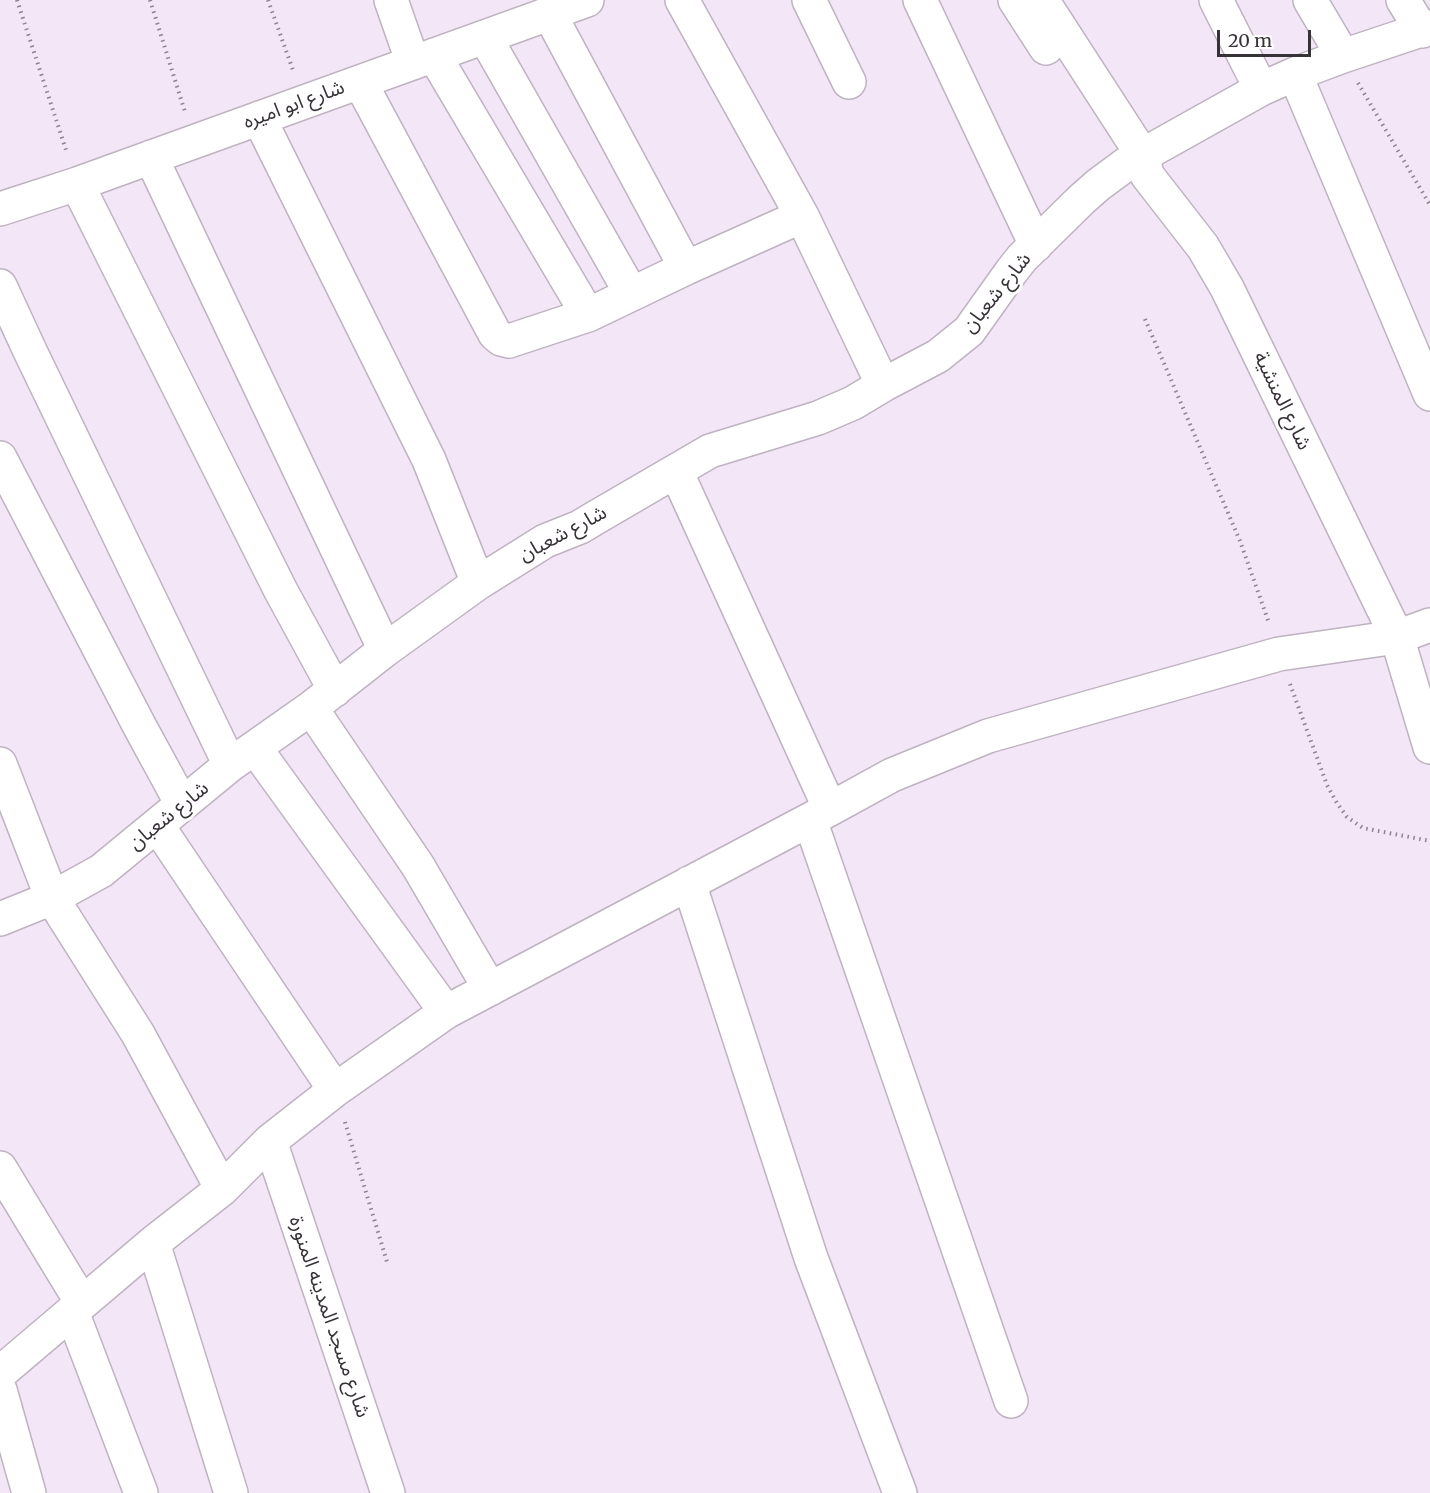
<!DOCTYPE html>
<meta charset="utf-8">
<style>
body{margin:0}
#map{position:relative;width:1430px;height:1493px;overflow:hidden;background:#f3e6f6;font-family:Merriweather,serif}
canvas{display:block}
.scale{position:absolute;left:1217px;top:30px;width:94px;height:27px;box-sizing:border-box;border:3px solid #373238;border-top:0;padding-left:8px;font-size:18px;line-height:21px;white-space:nowrap;color:#373238;-webkit-text-stroke:4px #fff;paint-order:stroke}
</style>
<div id="map">
<canvas width="1430" height="1493"></canvas>
<div class="scale">20 m</div>
</div>
<script>
const c = document.querySelector('canvas').getContext('2d');
c.lineJoin = 'round';
const poly = rows => new Path2D(rows.map(r => 'M' + r).join(''));
function trace(path, color, width, dash) { c.strokeStyle = color; c.lineWidth = width; c.lineCap = dash ? 'butt' : 'round'; c.setLineDash(dash || []); c.stroke(path); }
function write(font, color, halo, rows, align = 'center') {
  c.font = font + ' Merriweather,"Noto Sans Arabic",serif'; c.lineWidth = 6; c.setLineDash([]); c.textBaseline = 'middle'; c.strokeStyle = halo; c.fillStyle = color; for (const [text, x, y, turn = 0] of rows) {
    c.save(); c.translate(x, y); c.rotate((+turn || 0) * Math.PI / 180); c.textAlign = isNaN(turn) ? turn : align; if (halo) c.strokeText(text, 0, 0); c.fillText(text, 0, 0); c.restore();
  }
}
const street = poly([
 [391,0,413,63],
 [682,0,802,216,883,385],
 [809,0,849,82],
 [920,0,1036,245],
 [1216,0,1261,89],
 [1310,0,1343,56],
 [1403,0,1422,31],
 [485,37,631,293],
 [434,55,588,315],
 [1295,74,1430,394],
 [360,82,495,334,501,339,509,341,588,315,686,268,549,13],
 [259,118,429,460,478,583],
 [151,157,385,650],
 [77,184,281,591,335,690],
 [0,209,77,184,587,0],
 [686,268,802,216],
 [0,286,30,351,230,765],
 [0,458,140,727,182,804],
 [676,471,830,809],
 [311,708,418,866,490,989],
 [255,748,446,1012],
 [0,764,52,898,138,1034,222,1189],
 [810,820,1011,1401],
 [157,825,335,1090],
 [689,883,811,1258,900,1493],
 [0,919,52,898,101,871,230,765,311,708,385,650,478,583,545,541,580,527,595,518,710,451,818,418,853,403,883,385,938,356,969,331,1011,272,1022,258,1081,200,1098,185,1125,165,1261,89,1295,74,1343,56,1430,27],
 [270,1141,388,1493],
 [0,1168,82,1303],
 [153,1243,231,1493],
 [72,1312,141,1493],
 [0,1373,153,1243,222,1189,270,1141,335,1090,446,1012,830,809,892,775,988,736,1279,654,1397,637,1430,625],
 [0,1390,29,1493]
]);
const secondary = poly([
 [1015,0,1046,48],
 [1042,0,1143,156,1147,175,1203,247,1227,288,1397,637,1430,747]
]);
trace(street, '#bfb2c1', 36);
trace(secondary, '#bfb2c1', 36);
trace(poly([
 [17,0,67,153],
 [150,0,185,112],
 [268,0,294,73],
 [1358,83,1430,205],
 [1145,319,1240,541,1269,623],
 [1290,684,1327,785,1337,803,1347,817,1363,828,1430,841],
 [345,1122,387,1262]
]), '#8d848f', 4, [1.5, 4.5]);
trace(street, '#fff', 33);
trace(secondary, '#fff', 33);
write('20px', '#373238', '#fff', [
 ["شارع ابو اميره",294,105,-20],
 ["شارع شعبان",997,293,-51],
 ["شارع المنشية",1282,401,64],
 ["شارع شعبان",563,534,-28],
 ["شارع شعبان",169,816,-39],
 ["شارع مسجد المدينه المنورة",329,1317,71]
]);
</script>
